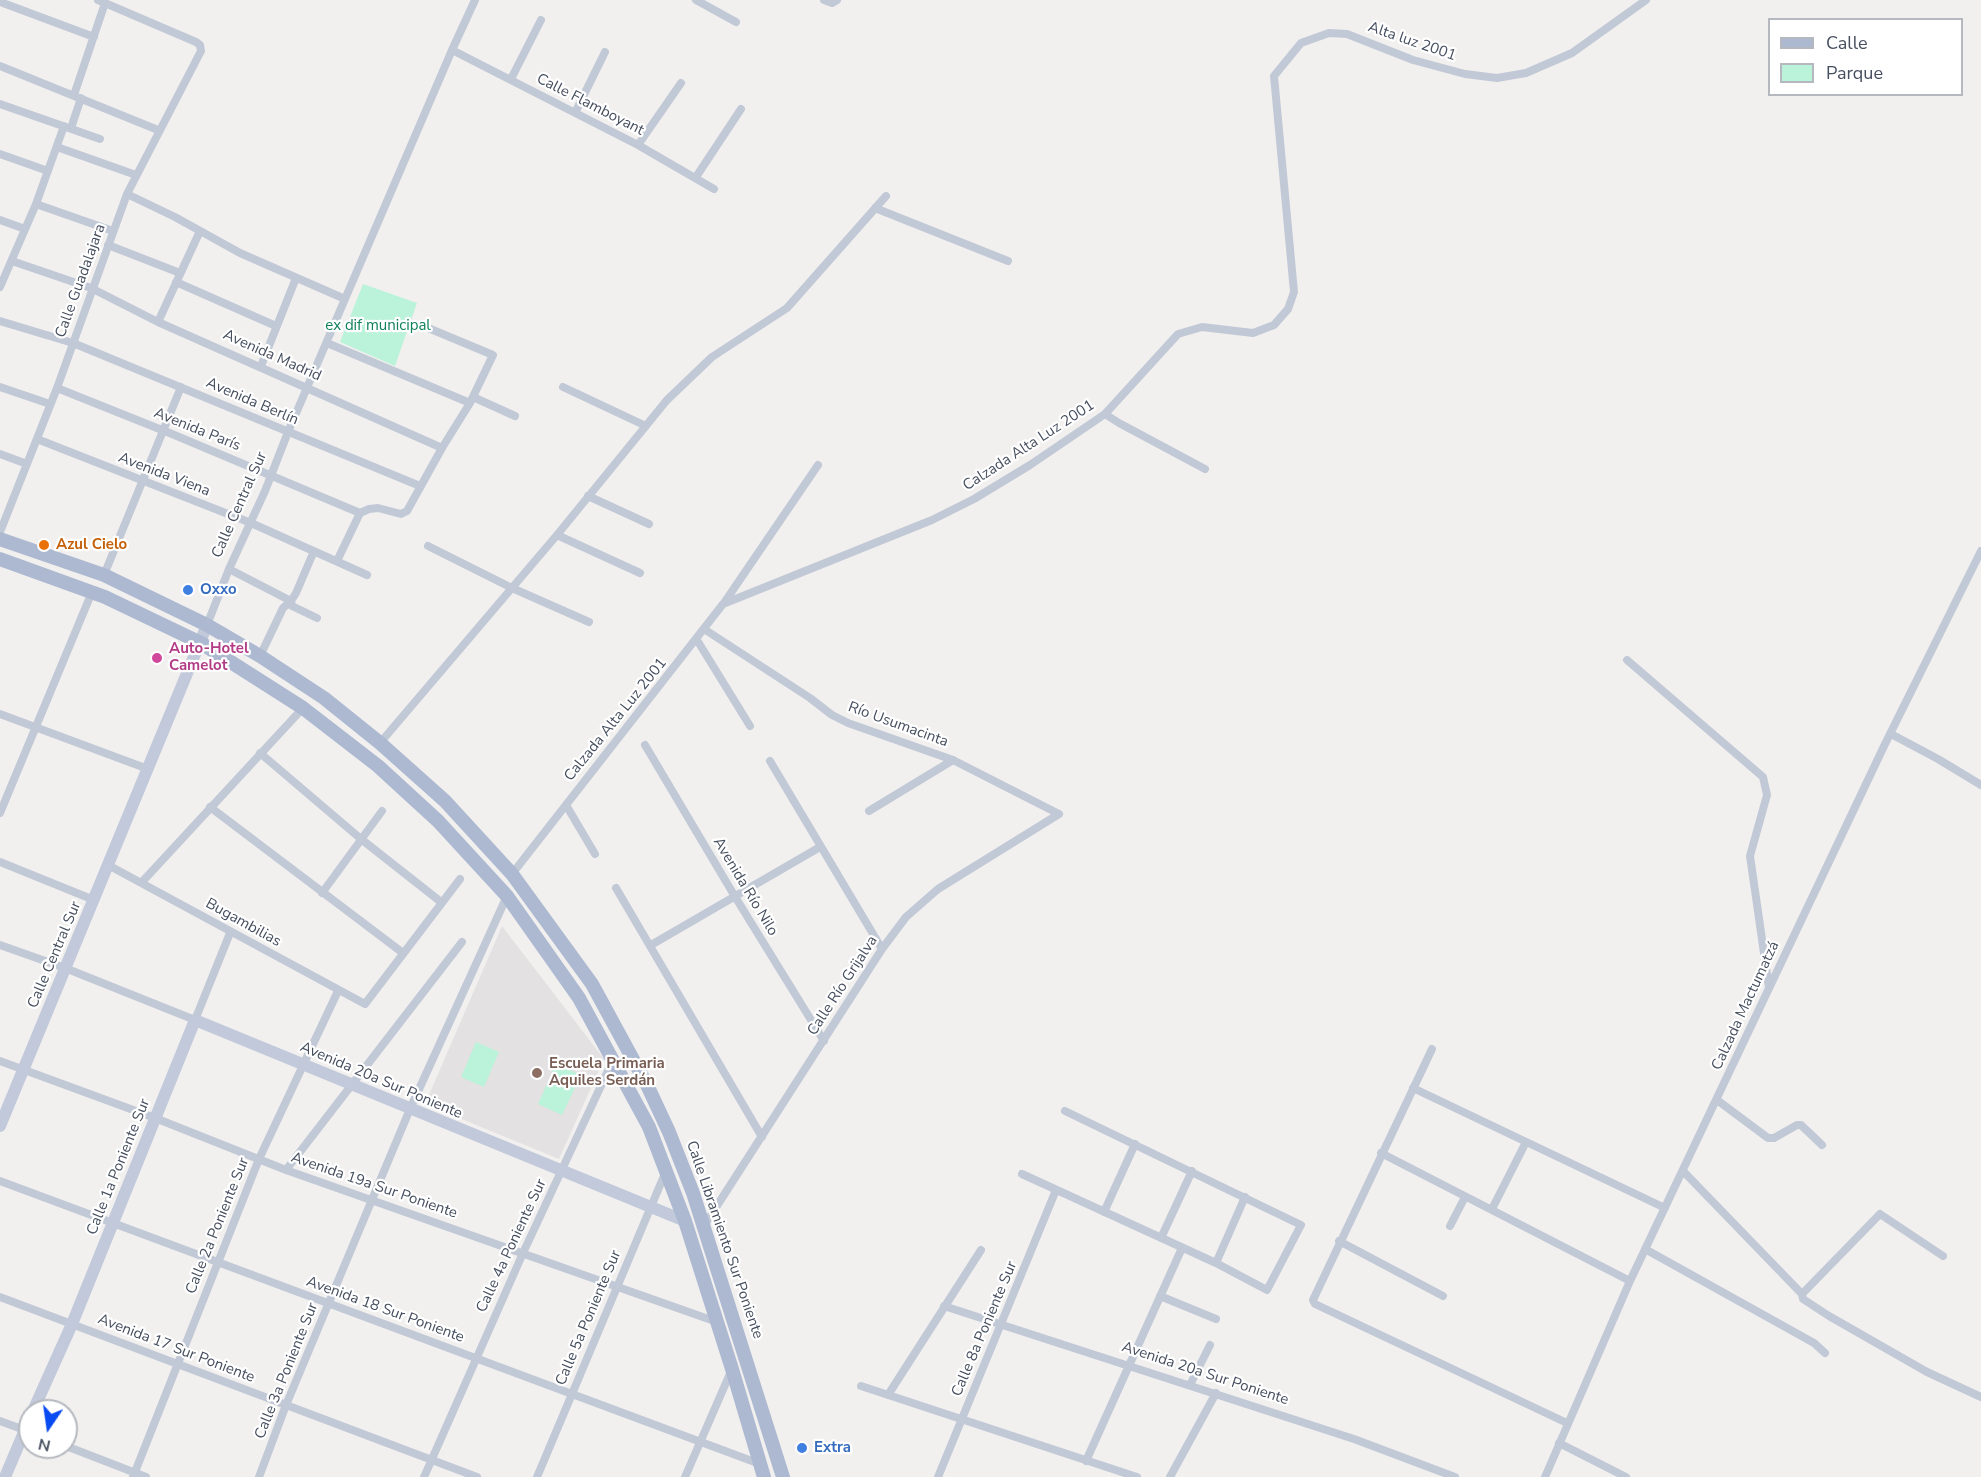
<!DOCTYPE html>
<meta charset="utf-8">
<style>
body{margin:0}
#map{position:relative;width:1981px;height:1477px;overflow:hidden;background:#f2f0ef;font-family:"Nunito Sans",sans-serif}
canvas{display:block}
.legend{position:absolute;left:1768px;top:18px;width:195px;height:78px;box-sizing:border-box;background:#fff;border:2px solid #b5b9bf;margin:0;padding:8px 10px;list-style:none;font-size:18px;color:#464f5f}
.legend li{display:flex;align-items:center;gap:12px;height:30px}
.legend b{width:30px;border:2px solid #b5b9bf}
.north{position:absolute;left:18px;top:1399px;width:60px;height:60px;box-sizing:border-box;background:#fff;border:2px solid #b5b9bf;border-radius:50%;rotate:193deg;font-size:16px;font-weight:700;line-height:24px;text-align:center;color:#464f5f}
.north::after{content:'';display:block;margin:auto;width:21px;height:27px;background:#094bf2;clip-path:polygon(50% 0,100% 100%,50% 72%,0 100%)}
</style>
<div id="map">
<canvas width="1981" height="1477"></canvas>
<ul class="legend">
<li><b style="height:8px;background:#adb9d1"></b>Calle</li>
<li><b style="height:16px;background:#baf3d9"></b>Parque</li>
</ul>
<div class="north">N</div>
</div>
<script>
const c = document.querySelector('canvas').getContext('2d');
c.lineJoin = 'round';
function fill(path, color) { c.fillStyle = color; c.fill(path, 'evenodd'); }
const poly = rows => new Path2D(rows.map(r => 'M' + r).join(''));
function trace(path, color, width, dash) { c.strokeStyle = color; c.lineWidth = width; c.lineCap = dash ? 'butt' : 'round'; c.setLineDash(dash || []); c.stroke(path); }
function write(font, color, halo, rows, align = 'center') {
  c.font = font + ' "Nunito Sans",sans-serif'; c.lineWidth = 4.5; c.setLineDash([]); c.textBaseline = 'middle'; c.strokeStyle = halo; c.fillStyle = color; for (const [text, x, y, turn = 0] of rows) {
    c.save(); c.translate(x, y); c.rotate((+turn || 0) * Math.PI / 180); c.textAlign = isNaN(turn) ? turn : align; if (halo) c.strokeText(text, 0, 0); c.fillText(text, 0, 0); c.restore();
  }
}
fill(poly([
 [502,926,604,1059,559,1159,425,1104]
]), '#e3e1e1');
fill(poly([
 [363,284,417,303,395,366,340,342],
 [476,1042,499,1052,484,1087,461,1077],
 [556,1064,581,1075,562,1115,538,1104]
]), '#baf3d9');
trace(poly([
 [696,0,736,22],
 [824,0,832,3,837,0],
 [3,3,94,37],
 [452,50,638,145,714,189],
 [0,66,158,130],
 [511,79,541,20],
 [74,95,105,3],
 [0,104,100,139],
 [575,113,605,52],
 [71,128,81,98],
 [638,145,681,83],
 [57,147,136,175],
 [0,154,48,171],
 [696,177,741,109],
 [127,194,175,217,240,253,345,299],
 [36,204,113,231],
 [875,208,1008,261],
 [0,220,25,229],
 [108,245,180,273],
 [12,261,91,288,158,322,442,448],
 [176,282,276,326],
 [0,287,36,204,64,126],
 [0,321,73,343,420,486],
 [158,322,200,231],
 [327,343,470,403],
 [261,366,296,278],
 [0,387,50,404],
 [563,387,646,426],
 [57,388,172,434,360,513],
 [473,397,515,416],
 [1105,414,1119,423,1205,469],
 [37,439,251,523,367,575],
 [0,454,27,464],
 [588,496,649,524],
 [360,513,369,509,378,508,401,514,407,511,442,448,470,403,493,355,421,325],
 [0,532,57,388,127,194,201,51,200,45,196,42,98,0],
 [557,535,640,573],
 [428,546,512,588,589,622],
 [337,561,360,513],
 [229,569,291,601,292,606,317,618],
 [104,575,181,387],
 [724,603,818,465],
 [207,625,229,569,265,491,288,432,345,299,452,50,475,0],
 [704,629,810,698,832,715,848,723,953,760,1059,814],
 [697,640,750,726],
 [260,656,283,608,291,601,296,593,314,551],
 [1627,660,1763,777,1767,795,1750,856,1769,988],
 [0,714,148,769],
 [1891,734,1938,759,1981,785],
 [380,743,557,535,667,400,712,357,787,308,886,196],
 [645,745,734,895,824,1041],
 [260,753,361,839,441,902],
 [770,761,882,949],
 [566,805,595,854],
 [210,807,403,953],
 [869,811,953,760],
 [0,813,92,592],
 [0,862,94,900],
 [108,865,365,1004,460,879],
 [512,874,723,604,932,520,974,499,1030,465,1105,414,1178,334,1202,327,1253,333,1274,325,1288,309,1294,292,1274,76,1301,43,1329,33,1347,34,1413,60,1465,74,1497,78,1526,73,1572,53,1646,0],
 [142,882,303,708],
 [616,888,762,1137],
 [322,893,382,811],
 [0,945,65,968,195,1020,230,933],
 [651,945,820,847],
 [1432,1049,1313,1300,1315,1304,1567,1423],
 [0,1061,155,1118,286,1170,717,1322],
 [1413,1088,1665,1208],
 [1717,1100,1768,1138,1774,1138,1797,1125,1801,1125,1822,1145],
 [1381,1153,1630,1281],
 [286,1170,462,942],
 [1683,1171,1802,1294,1803,1299,1829,1316,1927,1372,1981,1397],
 [1022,1174,1216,1263,1267,1290,1301,1225,1065,1111],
 [0,1181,760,1464],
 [1492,1209,1526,1142],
 [1104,1212,1135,1144],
 [704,1226,882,949,906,917,938,889,1059,814],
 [1450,1226,1465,1197],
 [1161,1238,1192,1171],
 [1339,1241,1443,1296],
 [1645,1249,1814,1343,1825,1353],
 [1216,1263,1245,1197],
 [1802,1294,1880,1214,1943,1256],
 [1160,1296,1216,1319],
 [0,1297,477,1477],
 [944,1306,1354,1439,1455,1477],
 [1190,1385,1210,1345],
 [861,1386,1137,1477],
 [888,1395,981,1250],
 [0,1421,30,1432],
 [1559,1443,1626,1477],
 [66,1446,146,1477],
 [1086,1461,1182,1248],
 [133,1477,259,1159,338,991],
 [259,1477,286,1405,410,1109,507,896],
 [424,1477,523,1253,613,1060],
 [537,1477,666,1171],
 [685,1477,732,1369],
 [938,1477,1056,1190],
 [1170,1477,1216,1393],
 [1545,1477,1630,1281,1885,744,1981,551]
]), '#c2c9d6', 8);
trace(poly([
 [0,1126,207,625],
 [33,1411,72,1324,195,1020,685,1221],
 [5,1477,30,1418]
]), '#c1c9da', 12);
trace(poly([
 [0,539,104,575,207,625,260,656,324,698,380,743,445,801,512,874,592,984,648,1087,669,1132,693,1193,783,1477],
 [0,559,105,597,201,643,303,708,378,766,438,821,507,896,579,998,649,1127,685,1221,732,1369,764,1477]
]), '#adb9d1', 14);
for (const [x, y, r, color] of [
 [44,545,6,"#e8710a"],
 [188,590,6,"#3f7fe0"],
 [157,658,6,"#d1479c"],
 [537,1073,6,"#8d6e63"],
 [802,1448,6,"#3f7fe0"]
]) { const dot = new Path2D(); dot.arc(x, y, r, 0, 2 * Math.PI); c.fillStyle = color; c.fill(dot); trace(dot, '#fff', 2); }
write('15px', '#464f5f', '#fff', [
 ["Alta luz 2001",1412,42,19],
 ["Calle Flamboyant",590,105,27],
 ["Calle Guadalajara",81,281,-70],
 ["Avenida Madrid",272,356,24],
 ["Avenida Berlín",252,402,23],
 ["Avenida París",197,430,22],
 ["Calzada Alta Luz 2001",1029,446,-33],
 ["Avenida Viena",164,475,21],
 ["Calle Central Sur",240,505,-66],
 ["Calzada Alta Luz 2001",616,720,-51],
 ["Río Usumacinta",898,725,20],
 ["Avenida Río Nilo",745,887,59],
 ["Bugambilias",243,923,29],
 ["Calle Central Sur",55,955,-67],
 ["Calle Río Grijalva",843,986,-57],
 ["Calzada Mactumatzá",1746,1006,-65],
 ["Avenida 20a Sur Poniente",381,1081,23],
 ["Calle 1a Poniente Sur",119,1167,-68],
 ["Avenida 19a Sur Poniente",374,1186,19],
 ["Calle 2a Poniente Sur",218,1226,-68],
 ["Calle Libramiento Sur Poniente",724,1240,71],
 ["Calle 4a Poniente Sur",512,1246,-65],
 ["Avenida 18 Sur Poniente",385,1310,20],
 ["Calle 5a Poniente Sur",589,1318,-67],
 ["Calle 8a Poniente Sur",985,1329,-67],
 ["Avenida 17 Sur Poniente",176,1349,21],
 ["Calle 3a Poniente Sur",287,1371,-68],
 ["Avenida 20a Sur Poniente",1205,1374,18]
]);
write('15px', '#0f825a', '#fff', [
 ["ex dif municipal",378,326]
]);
write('bold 15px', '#c56008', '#fff', [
 ["Azul Cielo",56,545]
], 'left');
write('bold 15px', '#366cbe', '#fff', [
 ["Oxxo",200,590],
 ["Extra",814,1448]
], 'left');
write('bold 15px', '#b23c85', '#fff', [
 ["Auto-Hotel",169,649],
 ["Camelot",169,666]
], 'left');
write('bold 15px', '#785e54', '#fff', [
 ["Escuela Primaria",549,1064],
 ["Aquiles Serdán",549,1081]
], 'left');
</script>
